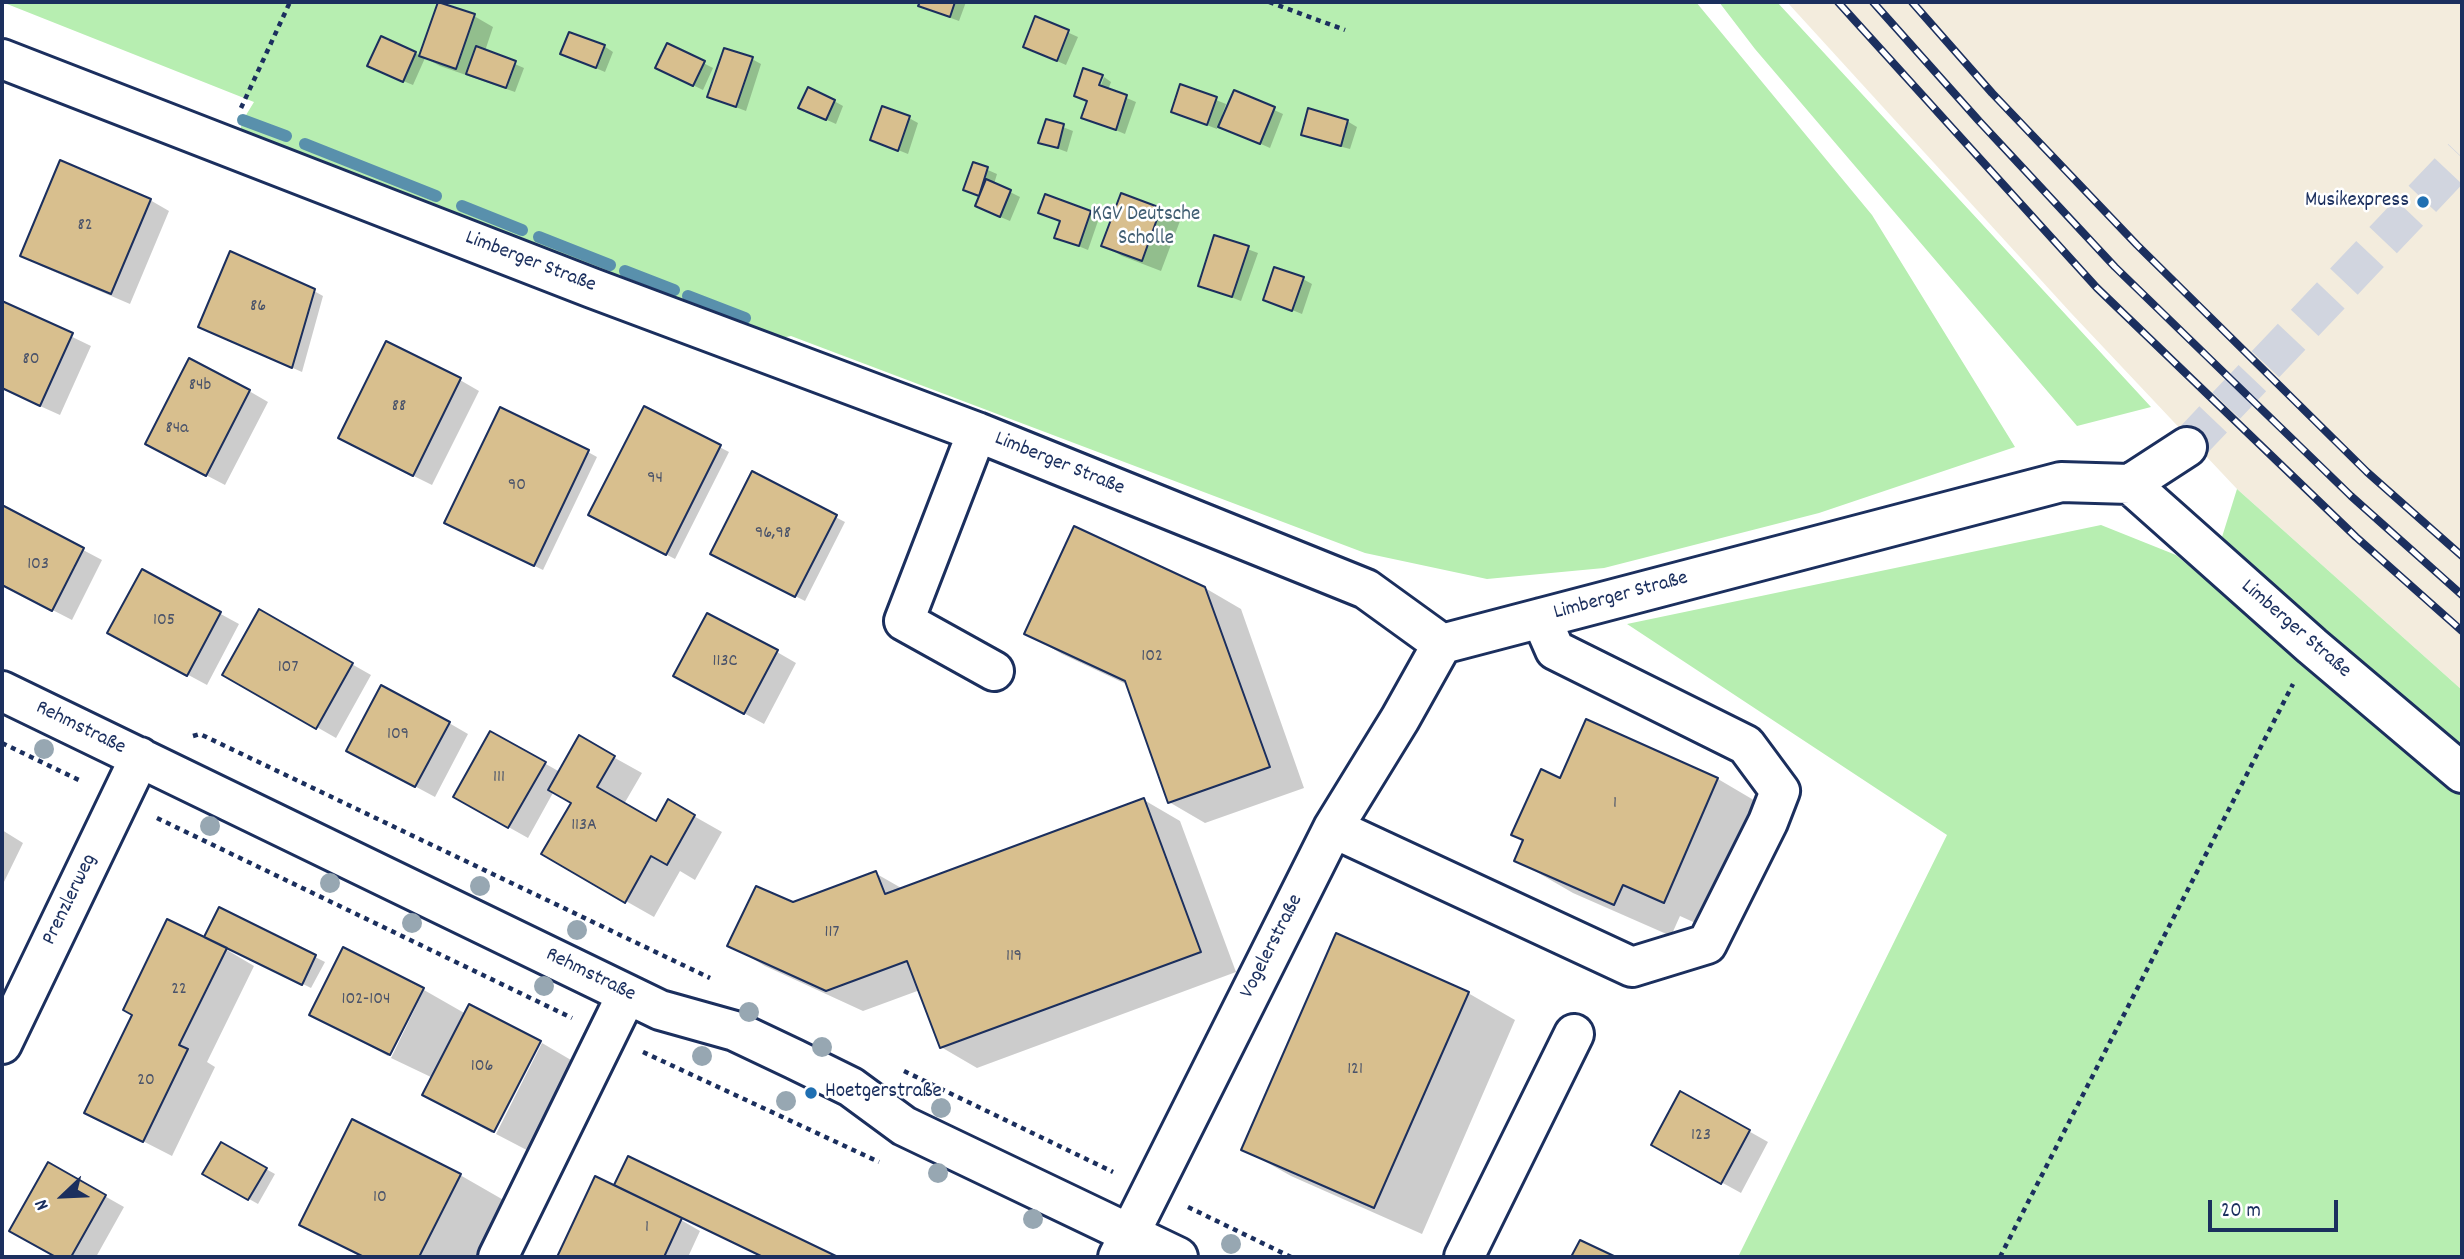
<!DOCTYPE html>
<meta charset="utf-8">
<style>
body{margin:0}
#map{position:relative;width:2464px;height:1259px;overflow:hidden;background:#fff;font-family:Dekko,sans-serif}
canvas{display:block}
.frame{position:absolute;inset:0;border:4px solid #1b2f5e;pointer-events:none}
.north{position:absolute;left:28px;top:1161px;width:70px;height:70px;-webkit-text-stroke:5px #fff;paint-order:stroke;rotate:247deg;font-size:19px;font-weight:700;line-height:28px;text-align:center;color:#1b2f5e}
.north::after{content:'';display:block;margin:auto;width:24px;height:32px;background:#1b2f5e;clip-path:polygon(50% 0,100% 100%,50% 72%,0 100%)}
.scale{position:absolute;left:2208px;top:1200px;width:130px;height:32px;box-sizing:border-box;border:4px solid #1b2f5e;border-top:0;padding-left:9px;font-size:21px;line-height:24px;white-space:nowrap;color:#1b2f5e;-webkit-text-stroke:5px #fff;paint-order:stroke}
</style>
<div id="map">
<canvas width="2464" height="1259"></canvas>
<div class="frame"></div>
<div class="north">N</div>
<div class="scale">20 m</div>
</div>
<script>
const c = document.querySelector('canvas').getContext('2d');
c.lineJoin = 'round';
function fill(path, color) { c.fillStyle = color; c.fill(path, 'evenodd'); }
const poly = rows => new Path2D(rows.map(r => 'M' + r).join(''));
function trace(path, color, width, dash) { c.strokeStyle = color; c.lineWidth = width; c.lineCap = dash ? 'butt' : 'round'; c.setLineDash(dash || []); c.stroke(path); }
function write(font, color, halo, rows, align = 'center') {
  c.font = font + ' Dekko,sans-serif'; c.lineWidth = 5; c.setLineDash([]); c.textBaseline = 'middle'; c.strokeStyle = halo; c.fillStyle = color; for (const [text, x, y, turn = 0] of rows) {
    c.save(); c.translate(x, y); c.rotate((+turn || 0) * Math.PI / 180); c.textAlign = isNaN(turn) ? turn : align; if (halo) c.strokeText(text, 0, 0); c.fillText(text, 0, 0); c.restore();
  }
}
fill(poly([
 [1787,2,2462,2,2462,690,2237,489,2071,313]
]), '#f3ecdd');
fill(poly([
 [2,2,1696,2,1872,215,2015,447,1819,513,1604,568,1487,579,1365,553,791,336,777,339,598,274,240,130,243,120,254,102],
 [1719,2,1777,2,2151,407,2077,426,1755,49],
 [2237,489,2462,690,2462,752,2222,537],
 [2101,525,2176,555,2462,796,2462,1257,1738,1257,1947,835,1627,624]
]), '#b7eeb1');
fill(poly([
 [921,2,966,2,959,21,929,10,920,5],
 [474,16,493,27,485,51,524,68,515,92,440,66,425,58,413,85,379,71,382,38,421,56],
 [1036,18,1078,37,1066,65,1034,51],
 [668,45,713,68,703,90,666,72],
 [604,46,613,52,605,72,562,54],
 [752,59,761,64,746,111,709,97],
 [1104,77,1111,82,1108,90,1136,102,1125,134,1083,117,1089,102,1076,95,1098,94],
 [1181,86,1226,104,1222,115,1224,116,1234,92,1283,114,1270,148,1218,125,1217,129,1173,112],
 [834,101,843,106,836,124,809,112],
 [909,118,918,123,908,154,873,140],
 [1047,121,1073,131,1067,152,1040,142],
 [1347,121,1357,127,1350,149,1312,139,1303,134],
 [974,164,997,174,994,184,1020,197,1010,221,986,211,980,197,965,190],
 [1122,195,1161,210,1180,221,1161,271,1122,256,1103,245],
 [150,200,169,211,130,304,41,266,22,255],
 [1041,213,1090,213,1099,218,1088,250,1056,237,1062,222],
 [1215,237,1258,253,1241,301,1200,285],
 [1303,279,1312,284,1302,314,1265,299],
 [314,291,323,296,302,372,209,331],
 [2,303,91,346,60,415,2,389],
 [460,380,479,391,432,485,359,449],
 [249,391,268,402,225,485,166,454],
 [644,408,729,452,675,559,600,520],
 [588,452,597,457,543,570,456,528],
 [752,474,845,522,805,601,721,558],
 [2,507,102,560,72,620,2,584],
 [142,571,239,624,207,685,129,643],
 [1205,588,1241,609,1304,788,1205,823,1169,802,1128,685,1062,654,1026,633],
 [260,612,371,675,336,738,224,674],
 [777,652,796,663,764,724,694,686],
 [1587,722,1718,779,1774,812,1722,935,1680,916,1671,936,1573,893,1516,860,1561,780],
 [449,723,468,734,435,797,368,761],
 [491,733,560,772,579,738,642,773,624,804,657,823,669,802,722,832,695,880,680,871,654,917,543,854,573,802,554,791,528,838,455,797],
 [1144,800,1180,821,1236,972,977,1068,941,1047,920,990,863,1011,765,966,730,945,793,904,875,873,903,889],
 [2,830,23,843,2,886],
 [220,909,325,962,311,988,228,947,227,950,254,966,207,1062,215,1067,172,1156,86,1112,215,944],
 [421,989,388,1056,311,1014],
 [424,990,466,1014,539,1042,492,1133,424,1095,433,1078,391,1058],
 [1468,993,1515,1020,1422,1234,1291,1176,1243,1149],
 [542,1043,588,1070,542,1158,496,1134],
 [1681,1093,1768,1142,1741,1193,1672,1155],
 [221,1144,275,1174,258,1204,205,1174],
 [629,1158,834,1257,765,1257,682,1217,681,1220,700,1231,688,1257,559,1257,596,1178,615,1187],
 [48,1164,124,1207,96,1257,59,1257,12,1231],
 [460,1175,507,1202,480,1257,361,1257,302,1224]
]), '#0003');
trace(poly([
 [243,120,286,136],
 [305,144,436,196],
 [462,206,522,230],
 [539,237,610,265],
 [625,271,674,290],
 [688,296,745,318]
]), '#5990ac', 12);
const building = poly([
 [438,2,475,14,456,69,419,56,438,2],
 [920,2,955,2,950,17,918,6,920,2],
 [1035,16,1069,30,1057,61,1023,47,1035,16],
 [569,32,605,45,596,68,560,54,569,32],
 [381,36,416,52,403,82,367,66,381,36],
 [667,43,705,61,693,86,655,68,667,43],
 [476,46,516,61,506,88,466,74,476,46],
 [724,48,753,57,736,107,707,97,724,48],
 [1083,68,1103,75,1099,85,1127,95,1116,130,1081,118,1087,101,1074,96,1083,68],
 [1180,84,1217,97,1207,125,1171,112,1180,84],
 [808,87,835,100,826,120,798,108,808,87],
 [1234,90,1275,107,1260,144,1218,127,1234,90],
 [882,106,910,116,898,151,870,140,882,106],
 [1308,108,1348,120,1341,146,1301,135,1308,108],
 [1046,119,1064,124,1058,148,1038,143,1046,119],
 [60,160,151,199,111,294,20,256,60,160],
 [973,162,988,167,979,196,963,190,973,162],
 [986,179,1011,190,1000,217,975,206,986,179],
 [1121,193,1161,208,1142,261,1101,246,1121,193],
 [1045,194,1091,211,1079,246,1054,238,1060,221,1038,213,1045,194],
 [1214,235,1249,246,1232,297,1198,286,1214,235],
 [230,251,315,289,292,368,198,327,230,251],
 [1274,267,1304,277,1292,311,1263,300,1274,267],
 [2,301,73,333,40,406,2,388,2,301],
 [386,341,461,378,413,476,338,438,386,341],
 [189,358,250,390,206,476,145,444,189,358],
 [644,406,721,445,666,555,588,515,644,406],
 [500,407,589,450,534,566,444,523,500,407],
 [752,471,837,515,795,597,710,554,752,471],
 [2,505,84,548,52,611,2,585,2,505],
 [1074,526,1205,587,1270,767,1168,803,1125,681,1024,634,1074,526],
 [142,569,221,612,187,676,107,633,142,569],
 [259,609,353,663,316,729,222,675,259,609],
 [707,613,778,650,744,714,673,676,707,613],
 [381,685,450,722,415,787,346,751,381,685],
 [1586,719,1718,778,1664,903,1623,885,1614,905,1514,861,1523,840,1511,835,1541,769,1560,778,1586,719],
 [490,731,546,762,508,828,453,797,490,731],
 [579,735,615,756,597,787,656,821,668,799,695,815,667,865,651,856,625,903,541,854,571,803,548,790,579,735],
 [1144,798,1201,952,940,1048,907,961,826,991,727,946,756,886,793,902,876,871,885,894,1144,798],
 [219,907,316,955,302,985,204,937,219,907],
 [167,919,227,948,179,1045,188,1049,143,1142,84,1113,132,1015,123,1010,167,919],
 [1336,933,1469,992,1374,1208,1241,1150,1336,933],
 [343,947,424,988,390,1055,309,1015,343,947],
 [469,1004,541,1041,494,1132,422,1095,469,1004],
 [1680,1091,1750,1130,1721,1184,1651,1145,1680,1091],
 [352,1119,461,1174,419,1257,364,1257,299,1225,352,1119],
 [221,1142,267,1168,248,1200,202,1174,221,1142],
 [628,1156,838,1257,763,1257,682,1218,614,1185,628,1156],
 [48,1162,106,1195,71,1257,56,1257,9,1231,48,1162],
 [595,1176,682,1218,664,1257,557,1257,595,1176],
 [1580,1240,1616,1257,1571,1257,1580,1240]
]);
fill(building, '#d8bf8e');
trace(building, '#1b2f5e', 2);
trace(poly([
 [2187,447,2462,157]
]), '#d1d5df', 38, [38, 19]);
const minor = poly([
 [2,59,592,288,977,432,1366,589,1442,644,2061,482,2130,484,2187,447],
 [977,432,904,621,994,671],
 [2130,484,2312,646,2462,773],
 [2,691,660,1010,735,1031,794,1059,851,1087,904,1126,1178,1257],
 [1333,828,1632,967,1707,944,1768,822,1780,791,1746,745,1555,650,1541,618],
 [2,1044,140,757],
 [498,1257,627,994],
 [1118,1257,1333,828,1400,719,1442,644],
 [1464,1257,1574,1034]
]);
trace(minor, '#1b2f5e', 44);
trace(poly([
 [1269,2,1345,30],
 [241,108,290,2],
 [193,736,200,734,710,978],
 [2,743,83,782],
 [157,818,572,1018],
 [643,1052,879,1162],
 [904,1071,1113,1172],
 [1188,1207,1291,1257],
 [2000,1257,2293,684]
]), '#1b2f5e', 4.5, [5, 5]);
trace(minor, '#fff', 38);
const rail = poly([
 [1838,2,2097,288,2356,537,2462,631],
 [1873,2,1979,121,2115,267,2351,496,2462,595],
 [1912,2,1992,93,2137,245,2367,472,2462,556]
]);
trace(rail, '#1b2f5e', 8);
trace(rail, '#fff', 5, [16]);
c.fillStyle = '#97a7b2';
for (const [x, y] of [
 [44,749],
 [210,826],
 [330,883],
 [480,886],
 [412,923],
 [577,930],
 [544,986],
 [749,1012],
 [822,1047],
 [702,1056],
 [786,1101],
 [941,1108],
 [938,1173],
 [1033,1219],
 [1231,1244]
]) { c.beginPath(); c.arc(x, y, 10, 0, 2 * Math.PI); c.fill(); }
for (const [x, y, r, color] of [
 [2423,202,7,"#1f6fb2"],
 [811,1093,7,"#1f6fb2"]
]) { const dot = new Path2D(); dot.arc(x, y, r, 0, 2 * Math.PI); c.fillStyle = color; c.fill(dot); trace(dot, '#fff', 2.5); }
write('18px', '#4a536a', null, [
 ["82",85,227],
 ["86",258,308],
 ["80",31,361],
 ["84b",200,387],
 ["88",399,408],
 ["84a",177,430],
 ["94",655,480],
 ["90",517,487],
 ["96,98",773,535],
 ["103",38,566],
 ["105",164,622],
 ["102",1152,658],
 ["113C",725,663],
 ["107",288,669],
 ["109",398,736],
 ["111",499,779],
 ["1",1615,805],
 ["113A",584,827],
 ["117",832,934],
 ["119",1014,958],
 ["22",179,991],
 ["102-104",366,1001],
 ["106",482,1068],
 ["121",1355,1071],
 ["20",146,1082],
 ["123",1701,1137],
 ["10",380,1199],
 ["1",647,1229]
]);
write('21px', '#1b2f5e', '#fff', [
 ["Musikexpress",2409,202],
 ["Hoetgerstraße",825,1093,"left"]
], 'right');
write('21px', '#425f73', '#fff', [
 ["KGV Deutsche",1146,216],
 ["Scholle",1146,240]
]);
write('21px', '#1b2f5e', '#fff', [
 ["Limberger Straße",530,263,21],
 ["Limberger Straße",1059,465,22],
 ["Limberger Straße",1621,597,-15],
 ["Limberger Straße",2295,630,41],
 ["Rehmstraße",80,729,26],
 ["Prenzlerweg",71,900,-64],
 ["Vogelerstraße",1273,947,-63],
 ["Rehmstraße",590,976,26]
]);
</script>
